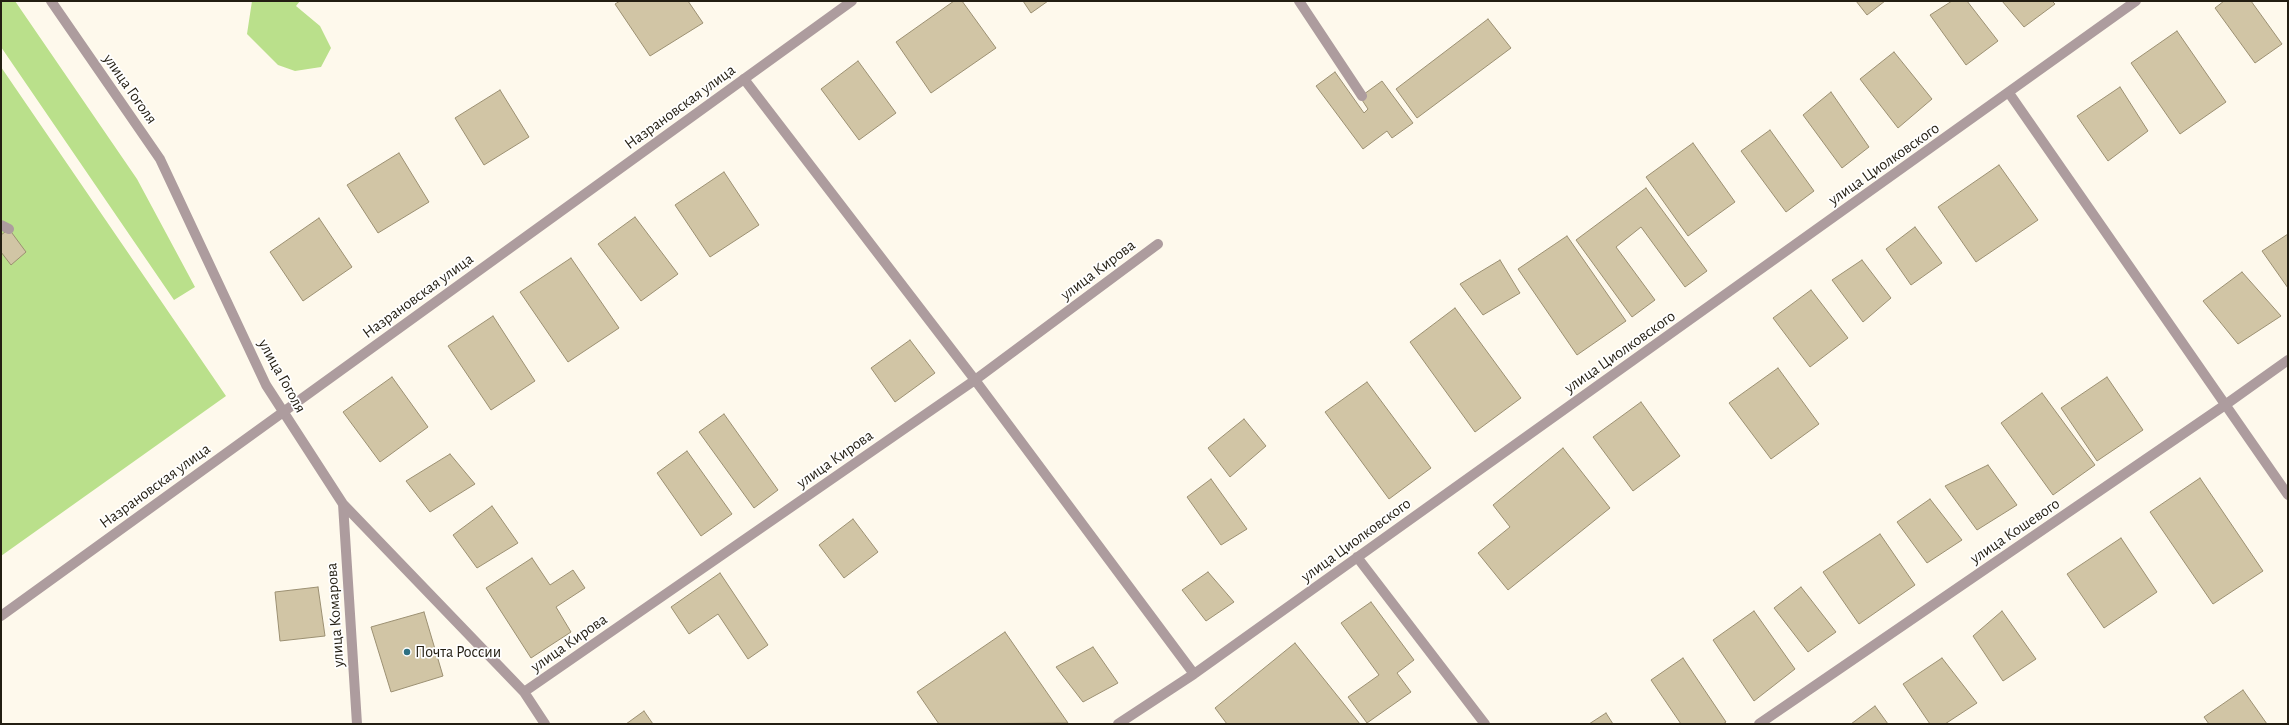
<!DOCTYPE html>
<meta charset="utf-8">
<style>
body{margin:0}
#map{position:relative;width:2289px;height:725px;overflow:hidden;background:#fef9ec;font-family:"Alegreya Sans",sans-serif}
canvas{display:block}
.frame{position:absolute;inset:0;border:2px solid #231e12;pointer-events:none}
</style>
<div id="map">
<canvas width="2289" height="725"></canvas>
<div class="frame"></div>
</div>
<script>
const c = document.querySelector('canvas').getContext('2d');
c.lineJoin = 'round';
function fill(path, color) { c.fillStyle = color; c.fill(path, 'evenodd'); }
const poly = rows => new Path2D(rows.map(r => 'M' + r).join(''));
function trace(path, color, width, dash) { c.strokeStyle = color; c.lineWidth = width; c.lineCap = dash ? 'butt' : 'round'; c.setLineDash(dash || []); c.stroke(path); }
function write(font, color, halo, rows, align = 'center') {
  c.font = font + ' "Alegreya Sans",sans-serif'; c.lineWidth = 3.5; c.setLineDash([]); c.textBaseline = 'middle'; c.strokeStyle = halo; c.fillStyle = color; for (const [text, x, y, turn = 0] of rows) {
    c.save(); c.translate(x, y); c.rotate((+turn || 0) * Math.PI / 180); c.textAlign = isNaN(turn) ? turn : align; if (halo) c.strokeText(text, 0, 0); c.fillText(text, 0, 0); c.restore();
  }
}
fill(poly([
 [1,1,15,1,137,179,195,287,174,300,1,47],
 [252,1,300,1,296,6,320,26,331,48,321,67,295,71,278,65,247,34],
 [1,67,226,396,1,556]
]), '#bae08b');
const building = poly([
 [620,1,688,1,703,23,650,56,615,4,620,1],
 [954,1,962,1,996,48,931,93,896,42,954,1],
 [1023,1,1048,1,1031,13,1023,1],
 [1856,1,1885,1,1867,15,1856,1],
 [1952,1,1967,1,1998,41,1966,65,1930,15,1952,1],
 [2002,1,2052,1,2055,4,2024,27,2002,1],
 [2224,1,2251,1,2282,44,2255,63,2215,8,2224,1],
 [1488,19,1511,48,1417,118,1396,89,1488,19],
 [2177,31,2226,102,2180,134,2131,63,2177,31],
 [1894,52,1932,99,1898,128,1860,79,1894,52],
 [858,61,896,113,859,140,821,89,858,61],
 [1335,72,1364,113,1368,109,1360,97,1382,81,1413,123,1392,138,1387,131,1363,149,1316,86,1335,72],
 [2120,87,2148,131,2108,161,2077,116,2120,87],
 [500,90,529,137,484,165,455,118,500,90],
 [1831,92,1869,147,1842,168,1803,115,1831,92],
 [1770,130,1814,191,1786,212,1741,151,1770,130],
 [1693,143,1735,202,1688,236,1646,177,1693,143],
 [399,153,429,202,378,233,347,185,399,153],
 [1999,165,2038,220,1976,262,1938,207,1999,165],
 [724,172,759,225,710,257,675,205,724,172],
 [1646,188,1707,271,1685,287,1641,227,1616,247,1655,300,1632,317,1576,240,1646,188],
 [635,217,678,274,641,301,598,244,635,217],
 [319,218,352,267,303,301,270,252,319,218],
 [1915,227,1942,263,1911,285,1886,249,1915,227],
 [9,229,26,252,11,265,1,252,1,235,9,229],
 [2288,234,2288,288,2262,251,2288,234],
 [1567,236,1626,321,1577,355,1518,269,1567,236],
 [571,258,619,328,568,362,520,292,571,258],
 [1500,260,1520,293,1483,315,1460,284,1500,260],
 [1862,260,1891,298,1863,322,1832,280,1862,260],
 [2242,272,2281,316,2238,344,2203,301,2242,272],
 [1811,290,1848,338,1810,367,1773,318,1811,290],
 [1455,308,1521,398,1475,432,1410,342,1455,308],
 [493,316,535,381,491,410,448,346,493,316],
 [910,340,935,373,895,402,871,368,910,340],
 [1778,368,1819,424,1771,459,1729,403,1778,368],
 [392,377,428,427,380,462,343,412,392,377],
 [2107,377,2143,430,2097,461,2061,408,2107,377],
 [1367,382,1431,468,1389,499,1325,412,1367,382],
 [2042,393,2095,465,2053,495,2001,423,2042,393],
 [1641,402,1680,456,1633,491,1593,437,1641,402],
 [724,414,778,490,754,508,699,432,724,414],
 [1244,419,1266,446,1230,477,1208,448,1244,419],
 [1563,448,1610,508,1508,590,1478,553,1510,527,1493,505,1563,448],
 [687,451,732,514,701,536,657,473,687,451],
 [450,454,475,484,430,512,406,481,450,454],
 [1988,465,2017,505,1977,530,1945,486,1988,465],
 [2200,478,2263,571,2213,604,2150,512,2200,478],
 [1211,479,1247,529,1221,545,1187,497,1211,479],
 [1930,499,1962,540,1927,563,1897,522,1930,499],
 [492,506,518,543,477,568,453,535,492,506],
 [853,519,878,552,844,578,819,545,853,519],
 [1880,534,1915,585,1859,624,1823,572,1880,534],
 [2121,538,2157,592,2104,628,2067,574,2121,538],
 [532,558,550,585,573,570,585,588,556,607,571,632,531,658,486,588,532,558],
 [1208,572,1234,602,1206,621,1182,590,1208,572],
 [720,573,768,645,748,659,718,614,689,634,671,607,720,573],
 [318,587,325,636,280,641,275,592,318,587],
 [1801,587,1836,632,1808,652,1774,608,1801,587],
 [1371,602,1414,660,1397,673,1411,692,1367,723,1348,697,1379,675,1341,623,1371,602],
 [1754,611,1795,669,1754,701,1713,640,1754,611],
 [2002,611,2036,659,2003,681,1973,636,2002,611],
 [424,612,443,676,391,692,371,627,424,612],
 [1005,632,1068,723,939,724,917,692,1005,632],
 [1295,643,1360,724,1227,724,1215,708,1295,643],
 [1093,647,1118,683,1083,702,1056,667,1093,647],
 [1683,658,1726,722,1723,724,1681,724,1651,680,1683,658],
 [1942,658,1977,703,1945,724,1930,724,1903,684,1942,658],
 [2243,690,2267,724,2209,724,2204,717,2243,690],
 [1875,706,1888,724,1851,724,1875,706],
 [644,711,653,724,626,724,644,711],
 [1606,713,1613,724,1589,724,1606,713]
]);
fill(building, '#d1c5a5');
trace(building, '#9c9072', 1);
trace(poly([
 [1299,1,1362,96],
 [1,225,9,229]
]), '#ad9c9e', 10);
trace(poly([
 [51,1,160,159,266,385,343,504,524,692,545,724],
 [744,79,975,380,1194,674],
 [2009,93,2288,495],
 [343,504,357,724],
 [1357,557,1485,724],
 [524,692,975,380,1158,244],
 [1118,724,1194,674,2136,1],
 [1759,724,2225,405,2288,360]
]), '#ad9c9e', 10);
trace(poly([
 [1,616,852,1]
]), '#ad9c9e', 10);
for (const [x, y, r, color] of [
 [407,652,4,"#2d7082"]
]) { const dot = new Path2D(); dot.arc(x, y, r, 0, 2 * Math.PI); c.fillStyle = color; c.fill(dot); trace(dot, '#fff', 1.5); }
write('16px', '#231e12', '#fff', [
 ["улица Гоголя",130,89,55],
 ["Назрановская улица",680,107,-36],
 ["улица Циолковского",1884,164,-35],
 ["улица Кирова",1098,270,-37],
 ["Назрановская улица",418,296,-36],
 ["улица Циолковского",1620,352,-35],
 ["улица Гоголя",282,376,61],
 ["улица Кирова",835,459,-35],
 ["Назрановская улица",155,486,-36],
 ["улица Кошевого",2015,531,-34],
 ["улица Циолковского",1356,540,-36],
 ["улица Комарова",335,615,-94],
 ["улица Кирова",569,643,-35]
]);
write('16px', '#231e12', '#fff', [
 ["Почта России",415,652]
], 'left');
</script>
